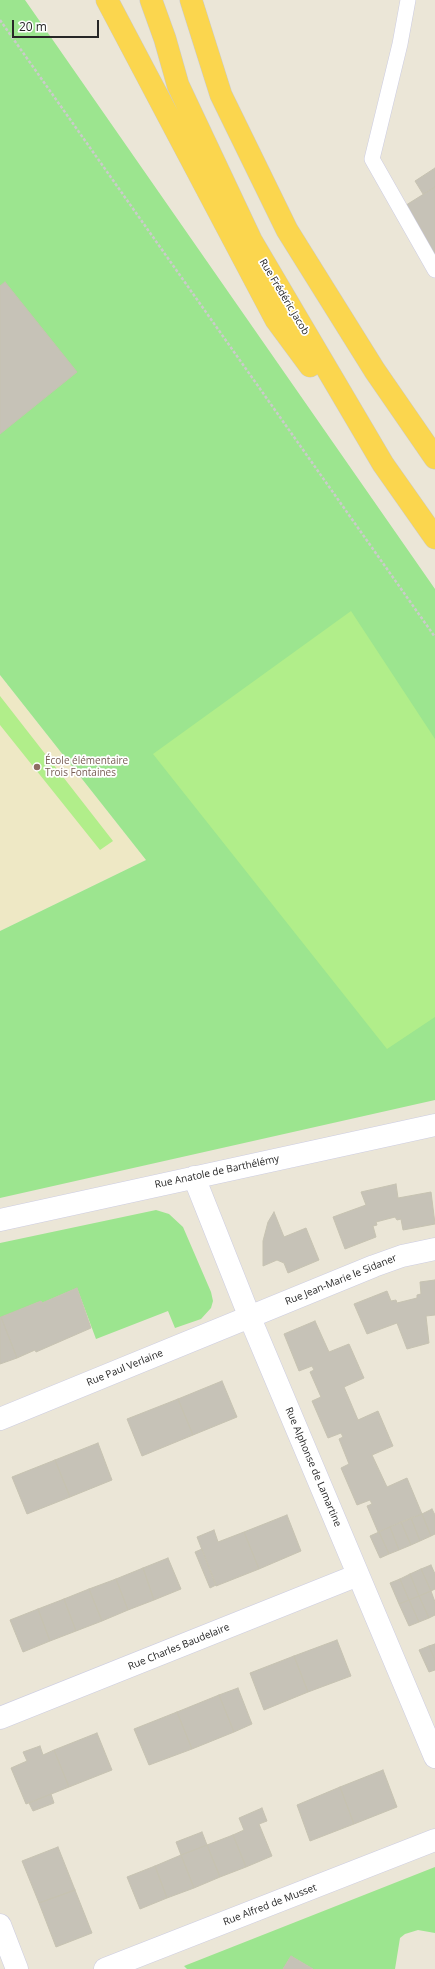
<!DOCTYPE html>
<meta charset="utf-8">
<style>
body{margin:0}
#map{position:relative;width:435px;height:1969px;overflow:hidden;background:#ebe6d7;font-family:"Open Sans",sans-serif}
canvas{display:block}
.scale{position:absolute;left:12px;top:20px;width:87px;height:18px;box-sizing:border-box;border:2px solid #272727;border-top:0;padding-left:5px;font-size:12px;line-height:14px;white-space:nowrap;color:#272727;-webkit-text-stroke:3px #fff;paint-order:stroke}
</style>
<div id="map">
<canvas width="435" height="1969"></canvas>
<div class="scale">20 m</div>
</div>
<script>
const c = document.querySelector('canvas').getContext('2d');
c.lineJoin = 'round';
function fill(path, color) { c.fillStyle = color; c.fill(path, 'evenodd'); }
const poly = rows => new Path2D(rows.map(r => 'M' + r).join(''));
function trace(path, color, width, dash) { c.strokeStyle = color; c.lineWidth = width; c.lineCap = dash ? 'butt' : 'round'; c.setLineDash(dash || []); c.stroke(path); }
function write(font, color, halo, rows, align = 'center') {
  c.font = font + ' "Open Sans",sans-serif'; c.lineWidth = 3.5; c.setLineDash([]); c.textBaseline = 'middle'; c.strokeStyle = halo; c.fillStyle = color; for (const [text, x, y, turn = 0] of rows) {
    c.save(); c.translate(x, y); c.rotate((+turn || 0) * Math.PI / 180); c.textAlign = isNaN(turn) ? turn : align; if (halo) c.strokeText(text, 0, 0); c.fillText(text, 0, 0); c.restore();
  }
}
fill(poly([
 [0,675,146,860,0,931]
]), '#eee8c5');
fill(poly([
 [0,0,25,0,435,589,435,1100,0,1198,0,931,146,860,0,675],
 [156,1210,169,1214,183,1227,211,1292,213,1301,211,1308,201,1319,175,1328,168,1311,96,1339,77,1288,42,1303,41,1301,0,1318,0,1243],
 [435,1867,435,1933,418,1930,405,1934,400,1938,395,1969,313,1969,291,1956,283,1969,187,1969,184,1966]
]), '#9ce58f');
fill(poly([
 [351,611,435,739,435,1017,387,1049,153,754],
 [0,696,113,841,100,850,0,725]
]), '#b1ee8a');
const building = poly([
 [435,168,435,187,423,194,415,181,435,168],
 [435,187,435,258,403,207,435,187],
 [5,282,77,372,0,434,0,286,5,282],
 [396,1184,398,1198,431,1192,435,1224,403,1230,401,1219,397,1220,395,1217,376,1222,377,1225,373,1226,376,1237,345,1249,333,1217,366,1205,361,1192,396,1184],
 [274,1212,284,1237,306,1228,319,1260,288,1273,284,1263,277,1260,263,1266,263,1241,268,1222,274,1212],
 [435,1280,435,1315,426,1316,429,1343,407,1349,397,1323,367,1334,354,1304,387,1291,391,1301,396,1300,397,1303,417,1298,417,1295,421,1294,420,1282,435,1280],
 [77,1288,91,1328,36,1352,35,1350,17,1358,1,1317,41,1301,42,1303,77,1288],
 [1,1317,17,1358,0,1364,0,1318,1,1317],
 [315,1321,329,1352,349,1344,364,1378,344,1387,358,1420,378,1411,393,1446,372,1455,387,1487,407,1478,422,1514,378,1532,367,1506,372,1504,370,1500,357,1505,341,1468,349,1464,339,1439,343,1437,341,1433,328,1438,312,1401,321,1397,310,1372,314,1370,312,1366,299,1371,284,1334,315,1321],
 [222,1381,237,1417,193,1435,178,1399,222,1381],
 [178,1399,193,1435,142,1456,127,1419,178,1399],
 [98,1443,112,1480,70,1497,55,1460,98,1443],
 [55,1460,70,1497,27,1514,12,1477,55,1460],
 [432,1509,435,1515,435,1534,431,1536,422,1514,432,1509],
 [422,1514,431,1536,420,1541,411,1518,422,1514],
 [287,1515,301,1551,259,1569,244,1532,287,1515],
 [411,1518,420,1541,411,1545,401,1522,411,1518],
 [401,1522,411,1545,399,1550,390,1527,401,1522],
 [390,1527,399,1550,389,1554,379,1532,390,1527],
 [214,1530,218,1542,244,1532,259,1569,216,1586,197,1537,214,1530],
 [379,1532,389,1554,380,1558,370,1536,379,1532],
 [202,1549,216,1585,210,1588,195,1552,202,1549],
 [168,1558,181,1589,154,1600,143,1568,168,1558],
 [431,1565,435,1574,435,1589,431,1591,421,1569,431,1565],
 [143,1568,154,1600,128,1610,116,1579,143,1568],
 [421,1569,431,1591,419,1596,410,1574,421,1569],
 [410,1574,419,1596,409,1600,400,1579,410,1574],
 [116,1579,128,1610,102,1621,89,1589,116,1579],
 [400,1579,409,1600,399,1604,390,1583,400,1579],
 [89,1589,102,1621,76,1631,64,1599,89,1589],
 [431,1591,435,1602,435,1615,429,1618,419,1596,431,1591],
 [419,1596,429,1618,419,1622,409,1600,419,1596],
 [64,1599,76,1631,50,1641,38,1609,64,1599],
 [409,1600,419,1622,409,1626,399,1604,409,1600],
 [38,1609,50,1641,23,1652,10,1620,38,1609],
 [337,1640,351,1676,308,1692,294,1656,337,1640],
 [435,1644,435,1660,429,1646,435,1644],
 [429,1646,435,1660,435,1670,429,1672,419,1650,429,1646],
 [294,1656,308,1692,264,1710,250,1673,294,1656],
 [238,1688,252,1724,234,1732,219,1695,238,1688],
 [219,1695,234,1732,192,1749,177,1712,219,1695],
 [177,1712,192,1749,149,1765,134,1729,177,1712],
 [97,1733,112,1770,69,1787,54,1750,97,1733],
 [40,1746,43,1755,54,1750,69,1787,26,1804,11,1768,27,1761,23,1752,40,1746],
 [383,1770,397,1807,354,1824,340,1787,383,1770],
 [340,1787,354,1824,310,1841,297,1805,340,1787],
 [51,1794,54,1803,33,1811,29,1803,51,1794],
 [262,1808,267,1821,259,1824,272,1856,246,1867,233,1835,244,1830,239,1818,262,1808],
 [202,1832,207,1845,181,1855,176,1842,202,1832],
 [233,1835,246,1867,220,1877,207,1845,233,1835],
 [207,1845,220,1877,194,1888,181,1855,207,1845],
 [58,1847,75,1890,39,1903,22,1861,58,1847],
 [181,1855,194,1888,167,1898,155,1866,181,1855],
 [155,1866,167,1898,140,1909,127,1877,155,1866],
 [75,1890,92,1933,56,1947,39,1903,75,1890],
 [291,1956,313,1969,283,1969,291,1956]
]);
fill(building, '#c6c2b7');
trace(building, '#c6c2b1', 1);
const service = poly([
 [408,0,400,44,372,159,435,270]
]);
const minor = poly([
 [194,1177,250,1318,435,1757],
 [0,1220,435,1125],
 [0,1419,374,1266,402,1256,435,1249],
 [0,1718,358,1575],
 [0,1925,17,1969],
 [105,1969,435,1840]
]);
const trunk = poly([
 [107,0,276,320,310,366],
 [151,0,165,39,178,85,251,240,383,464,435,538],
 [191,0,221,95,287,230,375,371,435,458]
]);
trace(service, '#cccce1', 16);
trace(minor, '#cccce1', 23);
trace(trunk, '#cbcbcb', 23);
trace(poly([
 [0,20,435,637]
]), '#cbcbcb', 2.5, [3, 2]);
trace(service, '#fff', 15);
trace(minor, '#fff', 22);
trace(trunk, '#fbd64e', 22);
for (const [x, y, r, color] of [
 [37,767,4,"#8d6e63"]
]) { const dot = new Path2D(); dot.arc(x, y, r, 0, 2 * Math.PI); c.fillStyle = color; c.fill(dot); trace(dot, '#fff', 1.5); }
write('10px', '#272727', '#fff', [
 ["Rue Frédéric Jacob",284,297,59],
 ["Rue Anatole de Barthélémy",217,1172,-12],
 ["Rue Jean-Marie le Sidaner",341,1280,-22],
 ["Rue Paul Verlaine",125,1368,-22],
 ["Rue Alphonse de Lamartine",313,1467,67],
 ["Rue Charles Baudelaire",179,1647,-22],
 ["Rue Alfred de Musset",270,1905,-21]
]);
write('10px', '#785e54', '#fff', [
 ["École élémentaire",45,761],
 ["Trois Fontaines",45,773]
], 'left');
</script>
